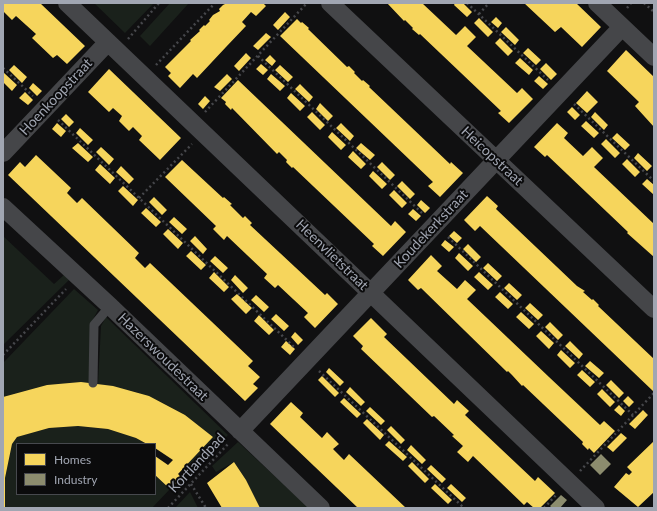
<!DOCTYPE html>
<style>
body{margin:0}
#map{position:relative;width:657px;height:511px;overflow:hidden;background:#101011;font-family:Lato,sans-serif}
canvas{display:block}
.frame{position:absolute;inset:0;border:4px solid #a1a6b2;pointer-events:none}
.legend{position:absolute;left:16px;top:443px;width:140px;height:52px;box-sizing:border-box;background:#0b0b0c;border:1px solid #47494e;margin:0;padding:5px 7px;list-style:none;font-size:12px;color:#a1a6b2}
.legend li{display:flex;align-items:center;gap:8px;height:20px}
.legend b{width:20px;border:1px solid #47494e}
</style>
<div id="map">
<canvas width="657" height="511"></canvas>
<div class="frame"></div>
<ul class="legend">
<li><b style="height:11px;background:#f6d55c"></b>Homes</li>
<li><b style="height:11px;background:#8c8c6e"></b>Industry</li>
</ul>
</div>
<script>
const c = document.querySelector('canvas').getContext('2d');
c.lineJoin = 'round';
function fill(path, color) { c.fillStyle = color; c.fill(path, 'evenodd'); }
const poly = rows => new Path2D(rows.map(r => 'M' + r).join(''));
function trace(path, color, width, dash) { c.strokeStyle = color; c.lineWidth = width; c.lineCap = dash ? 'butt' : 'round'; c.setLineDash(dash || []); c.stroke(path); }
function write(font, color, halo, rows, align = 'center') {
  c.font = font + ' Lato,sans-serif'; c.lineWidth = 4; c.setLineDash([]); c.textBaseline = 'middle'; c.strokeStyle = halo; c.fillStyle = color; for (const [text, x, y, turn = 0] of rows) {
    c.save(); c.translate(x, y); c.rotate((+turn || 0) * Math.PI / 180); c.textAlign = isNaN(turn) ? turn : align; if (halo) c.strokeText(text, 0, 0); c.fillText(text, 0, 0); c.restore();
  }
}
fill(poly([
 [94,3,154,3,125,33],
 [170,3,189,3,150,46,140,36],
 [3,236,54,284,64,275,69,280,3,345],
 [74,289,98,310,92,321,89,383,47,385,3,397,3,363],
 [106,317,228,435,189,476,182,470,213,437,185,415,161,402,136,392,98,384,101,326],
 [78,426,108,429,136,438,147,444,17,444,17,494,155,494,155,475,170,489,152,508,5,508,5,478,12,444,17,437,49,428],
 [238,442,309,508,260,508,246,480,234,462,216,472,212,466],
 [190,492,198,508,175,508]
]), '#1a211b');
fill(poly([
 [3,3,40,3,85,46,67,64,57,55,53,58,32,38,36,34,16,16,12,20,3,11],
 [227,3,263,3,266,6,256,16,251,12,242,22,246,26,226,47,197,78,193,74,180,88,168,76,171,73,165,67,191,41,190,40,200,31,199,30,204,25,205,26,210,21,209,20,213,15,220,11,219,9,223,5],
 [387,3,422,3,456,35,465,26,476,37,467,46,517,93,522,88,533,99,509,123,498,113,501,111,420,34,419,35,412,29,413,28,405,20,404,21],
 [455,3,463,3,472,12,467,17,454,5],
 [524,3,576,3,601,27,582,47,561,27,555,32],
 [285,12,290,17,278,30,273,25],
 [496,17,502,23,498,28,491,22],
 [479,18,493,32,488,37,474,23],
 [297,19,301,23,302,22,309,28,308,29,347,67,349,66,355,72,354,73,362,81,363,80,370,86,369,87,450,164,451,162,463,173,440,197,428,186,433,182,280,36],
 [506,27,519,40,515,45,501,32],
 [266,33,271,37,258,50,253,46],
 [500,38,513,51,508,56,495,43],
 [528,48,541,60,536,65,523,53],
 [626,50,654,77,654,127,635,106,639,102,607,71],
 [246,53,251,58,239,71,234,66],
 [270,55,276,61,272,66,265,60],
 [520,58,533,70,529,75,515,63],
 [546,63,557,74,551,80,540,69],
 [261,64,268,70,263,75,256,69],
 [14,65,27,77,22,83,9,70],
 [280,65,293,77,288,82,275,70],
 [109,69,181,138,160,160,139,140,142,136,133,127,129,131,119,121,122,116,113,108,109,112,88,92],
 [3,72,17,85,12,91,3,82],
 [227,74,232,79,220,91,214,87],
 [271,74,285,86,280,91,267,79],
 [539,76,548,84,543,89,534,81],
 [238,80,391,226,395,221,406,232,383,256,372,246,374,244,293,167,292,168,286,162,287,160,279,152,277,154,232,108,231,110,225,104,226,102,221,98],
 [33,83,42,91,37,96,29,88],
 [300,84,313,97,309,102,295,89],
 [587,91,598,102,587,113,576,103],
 [25,92,33,100,28,105,19,98],
 [291,93,305,106,300,111,287,98],
 [205,96,210,101,203,109,198,104],
 [320,103,333,116,328,121,316,109],
 [572,107,580,115,575,120,567,112],
 [312,112,325,125,320,130,307,117],
 [595,112,608,125,604,130,591,117],
 [66,114,74,122,69,127,61,119],
 [586,121,599,133,594,138,581,126],
 [57,123,66,131,61,137,52,129],
 [341,123,354,136,350,141,336,128],
 [557,123,568,133,564,138,583,156,592,147,603,158,594,167,654,224,654,257,627,233,628,232,547,155,545,157,534,147],
 [80,128,93,140,88,145,76,133],
 [332,132,346,145,341,150,328,137],
 [617,133,630,145,625,150,612,138],
 [606,139,620,153,615,158,601,144],
 [78,143,93,157,88,162,72,148],
 [361,143,375,155,370,160,356,148],
 [101,147,114,159,109,165,96,152],
 [353,151,366,164,361,169,348,157],
 [638,153,652,166,647,171,634,158],
 [36,155,71,188,67,193,77,203,82,198,139,253,135,258,145,268,150,263,253,361,248,366,260,377,253,384,258,388,245,401,8,175,20,162,25,167],
 [627,159,640,172,635,177,622,164],
 [182,160,223,198,224,197,232,204,230,205,243,218,245,216,252,223,250,225,325,295,327,293,338,304,315,328,304,317,308,313,278,285,275,288,264,278,267,274,227,236,224,240,213,229,216,226,165,177],
 [382,162,395,175,390,180,377,167],
 [100,164,115,178,110,184,95,170],
 [121,166,134,179,129,184,116,172],
 [373,171,387,184,382,189,369,176],
 [647,179,654,185,654,195,642,184],
 [402,181,415,194,410,199,397,186],
 [123,186,138,200,133,206,118,191],
 [394,190,407,203,402,208,389,195],
 [487,196,498,206,496,209,577,286,585,291,583,292,592,300,593,299,599,305,598,306,654,359,653,391,480,226,475,231,464,220],
 [154,197,167,210,162,215,149,202],
 [421,200,430,208,425,213,417,205],
 [146,208,161,222,156,227,141,213],
 [413,209,421,216,416,221,408,214],
 [174,217,187,229,182,234,169,222],
 [168,229,183,243,178,249,163,234],
 [454,231,462,238,457,243,449,236],
 [195,236,207,249,203,254,190,241],
 [445,240,454,247,449,252,441,245],
 [468,244,481,257,476,262,463,249],
 [191,251,206,265,201,270,186,256],
 [459,253,473,266,468,271,455,258],
 [431,255,442,266,437,271,457,289,465,280,476,290,467,299,549,377,600,425,604,421,615,431,594,453,589,448,588,450,582,444,583,442,523,385,522,386,512,375,508,371,507,372,421,288,418,290,408,280],
 [215,256,228,268,223,273,210,261],
 [488,263,502,276,497,281,483,268],
 [214,272,229,287,224,292,209,278],
 [479,272,493,285,488,290,474,277],
 [235,275,248,288,243,293,231,280],
 [509,283,522,295,517,300,504,288],
 [500,292,513,304,508,309,495,297],
 [237,294,252,308,246,314,231,299],
 [256,295,269,307,264,312,251,300],
 [530,303,543,315,538,320,525,308],
 [521,312,534,324,529,329,516,317],
 [276,314,289,326,284,331,271,319],
 [259,315,274,330,269,335,254,321],
 [371,318,387,334,384,337,454,404,457,400,469,411,465,415,535,481,538,477,555,493,540,508,534,508,527,502,524,505,473,456,468,462,457,452,463,446,452,436,454,435,434,416,432,417,361,349,363,346,353,336],
 [550,322,563,335,558,340,545,327],
 [541,331,554,343,549,349,536,336],
 [295,332,303,340,298,345,291,337],
 [286,341,295,349,290,355,281,347],
 [570,341,583,354,579,359,565,346],
 [561,350,575,363,570,368,557,355],
 [590,361,604,373,599,378,585,366],
 [329,368,344,382,340,386,326,372],
 [582,370,595,382,590,387,577,375],
 [322,376,339,393,335,397,318,380],
 [611,380,624,393,619,398,606,385],
 [81,382,113,386,149,396,185,415,213,437,178,474,182,478,170,489,155,475,155,456,168,465,173,460,155,448,155,444,147,444,136,438,108,429,78,426,49,428,17,437,12,444,5,478,5,508,3,508,3,397,47,385],
 [350,387,365,402,361,406,346,392],
 [602,389,615,402,610,407,597,394],
 [628,396,634,402,629,407,623,401],
 [344,398,361,414,357,418,340,402],
 [291,402,303,413,300,417,322,438,327,432,339,444,333,449,344,460,349,454,406,508,358,508,270,424],
 [619,405,625,411,621,416,614,410],
 [370,407,385,421,381,425,366,411],
 [643,410,648,415,635,429,629,424],
 [367,419,384,435,380,440,363,423],
 [391,426,405,440,401,444,387,430],
 [621,433,627,438,613,452,607,447],
 [389,441,407,457,403,461,385,445],
 [654,441,654,492,638,507,614,487,626,473,629,475,632,472,627,467],
 [411,445,426,460,422,464,407,450],
 [234,462,246,480,260,508,222,508,207,483],
 [412,462,429,479,425,483,408,466],
 [431,465,446,479,442,483,427,469],
 [435,484,452,500,448,504,431,488],
 [451,484,466,498,462,502,447,488]
]), '#f6d55c');
fill(poly([
 [601,454,611,464,600,475,590,465],
 [561,495,567,500,560,508,552,508,550,506]
]), '#8c8c6e');
trace(poly([
 [467,3,548,80],
 [644,3,654,12],
 [627,8,631,3],
 [479,14,489,3],
 [128,39,159,3],
 [258,56,422,213],
 [156,65,215,3],
 [3,68,33,96],
 [574,104,654,181],
 [205,112,307,3],
 [58,120,295,348],
 [139,198,192,144],
 [448,237,633,415],
 [3,355,66,289],
 [319,371,464,508],
 [580,471,654,393],
 [191,484,206,508],
 [168,508,229,443],
 [544,508,557,494]
]), '#46474b', 2.5, [2, 3]);
trace(poly([
 [93,383,94,325,110,306]
]), '#454649', 9);
trace(poly([
 [67,3,596,508],
 [330,3,654,309],
 [597,3,654,57],
 [3,153,108,42],
 [3,207,110,306,321,508],
 [240,431,622,27]
]), '#454649', 18);
write('14px', '#a1a6b2', '#0b0b0c', [
 ["Hoenkoopstraat",56,97,-47],
 ["Heicopstraat",492,156,43],
 ["Koudekerkstraat",431,229,-47],
 ["Heenvlietstraat",332,255,44],
 ["Hazerswoudestraat",163,357,44],
 ["Kortlandpad",197,463,-47]
]);
</script>
